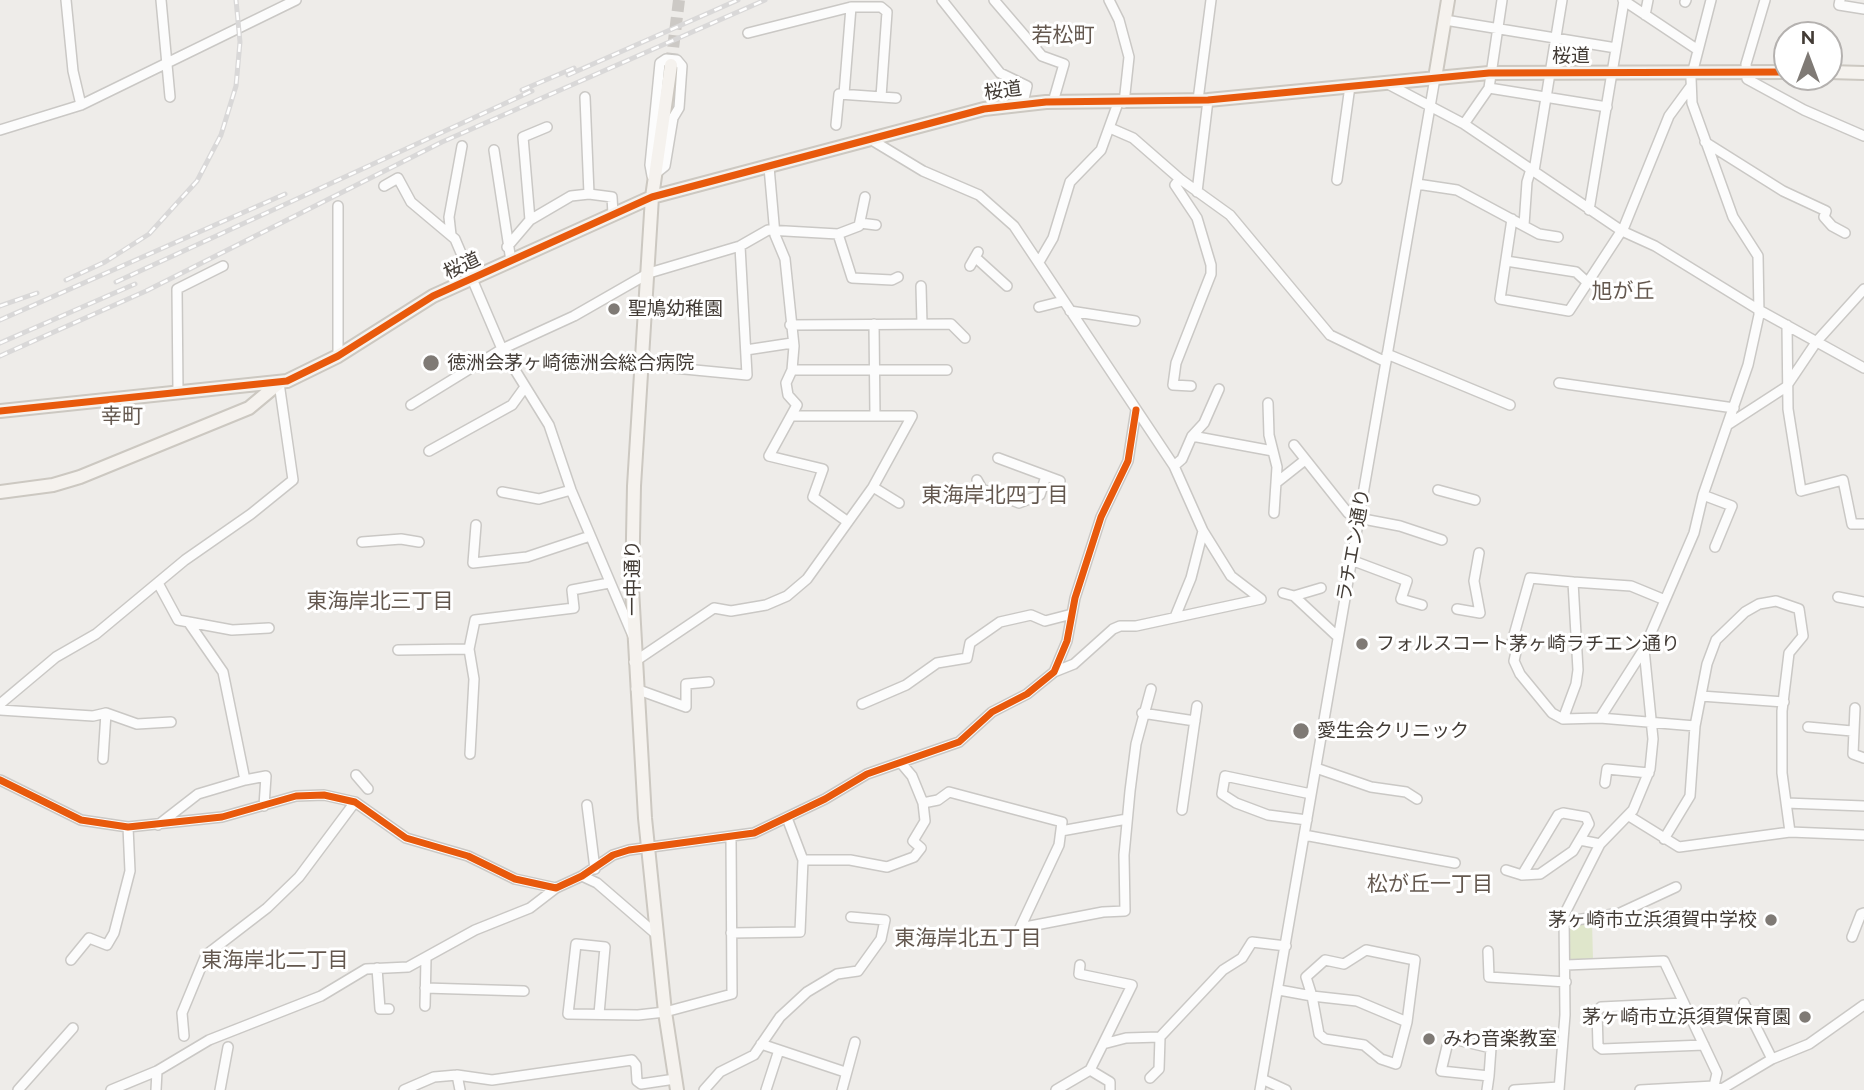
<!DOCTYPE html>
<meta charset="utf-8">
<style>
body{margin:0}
#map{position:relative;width:1864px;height:1090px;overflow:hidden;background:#eeece9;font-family:Raleway,sans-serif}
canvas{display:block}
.north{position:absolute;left:1773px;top:21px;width:70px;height:70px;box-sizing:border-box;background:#fff;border:2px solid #b4b1af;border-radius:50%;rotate:0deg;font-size:19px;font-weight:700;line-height:28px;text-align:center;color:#433c36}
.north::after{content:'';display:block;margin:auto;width:24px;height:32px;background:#7f7a75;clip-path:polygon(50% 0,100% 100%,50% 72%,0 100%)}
</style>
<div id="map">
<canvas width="1864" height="1090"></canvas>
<div class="north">N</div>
</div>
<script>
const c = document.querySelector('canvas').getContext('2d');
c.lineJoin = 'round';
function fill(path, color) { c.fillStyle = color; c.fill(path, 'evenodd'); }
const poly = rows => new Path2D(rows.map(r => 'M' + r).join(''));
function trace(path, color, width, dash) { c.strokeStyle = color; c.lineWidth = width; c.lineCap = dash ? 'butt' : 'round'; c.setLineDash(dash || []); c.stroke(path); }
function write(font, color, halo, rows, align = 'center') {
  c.font = font + ' Raleway,"Noto Sans JP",sans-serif'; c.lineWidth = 6; c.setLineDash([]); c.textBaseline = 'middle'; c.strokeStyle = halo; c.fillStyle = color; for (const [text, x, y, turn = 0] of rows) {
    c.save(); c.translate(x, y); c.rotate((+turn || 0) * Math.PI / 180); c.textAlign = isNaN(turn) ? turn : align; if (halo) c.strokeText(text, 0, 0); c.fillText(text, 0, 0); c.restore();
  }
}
fill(poly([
 [1592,921,1593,960,1567,960,1568,922]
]), '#dfe6cb');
trace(poly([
 [671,65,679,0]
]), '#ccc9c5', 12, [12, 6]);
const street = poly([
 [66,0,73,71,81,105],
 [161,0,170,97],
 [942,0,1000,73,1027,86,1023,103],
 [994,0,1042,56,1064,64,1053,102],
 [1109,0,1119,20,1129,57,1124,103],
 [1623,0,1698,50],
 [1765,0,1746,64,1747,79,1804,110,1864,136],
 [1840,0,1839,5,1864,9],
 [1685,2,1686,0],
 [1645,15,1648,0],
 [1445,20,1616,48],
 [748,33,851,7],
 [1386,83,1464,124,1622,231,1655,246,1759,310,1864,368],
 [1489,88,1607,107],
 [844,94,851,7,881,7,887,12,881,97],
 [585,97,589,194],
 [1198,100,1211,0],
 [1464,124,1489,88,1502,0],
 [836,125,839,94,896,98],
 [1110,128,1133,138,1180,179,1230,215,1330,335,1386,362],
 [0,130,81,105,296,0],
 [870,139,923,171,979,195,1014,226,1174,466,1203,531,1231,576,1261,599],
 [1705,142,1783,191,1826,211,1824,217,1832,226,1845,233],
 [494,150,511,261],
 [769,167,775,235,785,259,794,346,792,370,786,383,788,395,797,405,769,456,823,469,813,497,848,522],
 [1534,171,1562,0],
 [652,176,650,165,660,63,666,59,677,60,682,66,679,108,673,118,665,166,655,174],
 [1180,179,1175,185,1197,218,1211,265,1211,274,1176,363,1173,385,1191,386],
 [1337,180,1350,86],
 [1417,184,1457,190,1539,234,1558,237],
 [384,186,398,178,411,202,455,239,502,349,549,425,571,490,633,636],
 [1197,192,1208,100],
 [338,206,338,356],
 [1589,210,1624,1],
 [1512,219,1500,299,1569,311,1624,227,1669,116,1691,86],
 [530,220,523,137,547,127],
 [860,223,876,225],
 [1524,225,1527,182,1531,169],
 [838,234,859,226,865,197],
 [451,235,449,217,462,146],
 [507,247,530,220,571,196,589,194,612,197,613,214],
 [975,257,1007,286],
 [1506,261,1576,272,1588,283],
 [1039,262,1053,238,1070,182,1101,150,1118,103],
 [970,266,978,252],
 [921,286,922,324],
 [1039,307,1063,301],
 [1070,311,1135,321],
 [874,324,875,416],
 [790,325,951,324,965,338],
 [1787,325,1788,409,1801,491,1843,480,1852,524,1864,524],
 [746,350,792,343],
 [1387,354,1510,405],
 [643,365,747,375,740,246],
 [792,370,947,370],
 [1559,383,1734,408],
 [178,392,177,289,223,266],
 [1268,403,1269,435,1277,467,1274,513],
 [411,405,502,349,574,316,649,273,740,246,768,230,838,234,852,278,892,280,898,277],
 [1729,424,1786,387,1817,341,1864,289],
 [1192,436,1273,451],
 [1294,445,1348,513],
 [429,451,512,405,525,387],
 [998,458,1060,481],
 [1174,466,1182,459,1192,436,1204,423,1219,389],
 [977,480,982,489,1019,503,1040,495,1046,476],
 [1276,483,1305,460],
 [873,487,899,503],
 [1438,490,1475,500],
 [502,492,539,499,571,490],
 [1703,495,1732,506,1715,547],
 [1358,518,1400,526,1442,540],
 [476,525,473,563,527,557,590,536],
 [362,542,401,539,419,542],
 [1351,560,1407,581,1401,599,1422,605],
 [1573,582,1530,578,1512,642,1517,647,1514,661,1520,674,1552,713,1563,719,1600,718,1644,649],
 [158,583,178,620,232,630,269,628],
 [1283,593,1294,596,1321,588],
 [1294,596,1338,637],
 [1838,597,1864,602],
 [1457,609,1480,613,1474,581,1479,553],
 [1175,617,1191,578,1203,531],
 [189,623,223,672,245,780,266,776,264,806],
 [398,650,469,649],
 [634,662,714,608,731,611,766,605,787,596,807,579,873,487,912,416,793,416],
 [1054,672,1074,664,1113,629,1120,626,1136,626,1261,599],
 [636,689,686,707,686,684,709,682],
 [1701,696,1784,702],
 [0,704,56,657,96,634,185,560,251,514,293,480,279,383],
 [862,704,906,685,937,663,967,658,970,643,1000,622,1031,615,1045,621,1072,614],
 [1855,708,1853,754,1864,758],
 [0,710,93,716,106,713,137,724,171,722],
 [1142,713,1195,721],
 [1600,718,1695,726],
 [1563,719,1576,684,1578,670,1573,582,1631,586,1665,600],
 [1808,727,1852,731],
 [470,754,474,679,469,649,475,620,574,608,572,590,609,583],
 [103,759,106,713],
 [901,763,912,776,923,803,938,800,949,792,1062,822,1059,845,1020,928,1103,912,1125,911,1124,855,1130,791,1136,744,1151,689],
 [1316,768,1371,787,1406,792,1417,799],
 [356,775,368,789],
 [0,780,81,820,128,827,222,817,296,796,324,795,355,802,406,838,468,856,515,879,556,888,582,876,613,855,629,850,754,833,825,799,867,774,959,742,992,712,1027,694,1054,672,1067,641,1075,598,1101,517,1128,461,1136,410],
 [1605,783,1607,769,1649,773],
 [1786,803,1864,806],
 [587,805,595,869],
 [1182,810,1197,706],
 [1629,816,1679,847,1790,832,1864,835],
 [1307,820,1268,815,1236,803,1222,794,1225,776,1311,794],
 [158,825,198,794,245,780],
 [1061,831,1127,819],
 [1304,835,1455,863],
 [1664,839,1690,796,1695,726,1707,664,1716,640,1745,612,1759,604,1776,601,1799,609,1803,636,1789,653,1782,711,1782,773,1790,832],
 [1580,840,1600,844],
 [803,860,850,860,887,867,914,857,921,848,913,841,925,821,923,803],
 [1506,870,1522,875,1540,874,1573,851,1589,824,1586,817,1563,813,1558,815,1522,875],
 [582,876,597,883,656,934],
 [1564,922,1620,913,1676,887],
 [731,933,800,932,803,860,787,818],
 [1852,937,1861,914,1864,913],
 [1488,951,1489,977,1566,982],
 [71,960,89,938,107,945,114,933,130,871,128,827],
 [1080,965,1079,974,1132,985,1103,1044],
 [1566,965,1664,961,1717,1073,1714,1086,1721,1090],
 [377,968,380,1009,389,1009],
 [425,988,524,991],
 [1279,990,1312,996,1319,1034,1325,1039,1364,1045,1381,1059,1396,1064,1407,1022,1415,960,1366,950,1344,964,1325,960,1306,977,1312,996,1357,1001,1407,1022],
 [1684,1003,1601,1007,1597,1011,1598,1046,1602,1049,1704,1045],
 [1744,1003,1772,1059],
 [425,1006,426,958],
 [599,1014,605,947,576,944,568,1014,638,1015,665,1012,732,994,731,838],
 [184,1036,182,1013,206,955,267,908,299,877,355,802],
 [1449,1038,1491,1048,1489,1076,1441,1071,1449,1038],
 [761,1044,845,1072],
 [1090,1070,1103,1044,1126,1038,1160,1037,1223,970,1242,958,1252,942,1286,946],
 [457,1075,460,1090],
 [1150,1078,1159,1069,1160,1037],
 [1262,1079,1286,1090],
 [18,1090,73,1028],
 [111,1090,157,1071,209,1040,321,996,366,969,408,967,475,930,530,908,556,888],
 [156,1090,157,1071],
 [220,1090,228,1047],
 [404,1090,434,1077,457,1075,492,1080,632,1060,636,1065,637,1081,641,1084,675,1079],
 [704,1090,720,1072,754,1055,780,1017,807,992,837,974,858,971,881,939,885,920,851,917],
 [766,1090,779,1050],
 [842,1090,855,1042],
 [1056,1090,1090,1070,1110,1082,1110,1090],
 [1260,1090,1435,78],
 [1487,1090,1489,1076],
 [1514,1090,1559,1087],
 [1559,1090,1565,1015,1564,915,1600,844,1633,810,1650,769,1653,739,1644,649,1694,533,1703,495,1748,365,1759,315,1758,256,1733,217,1692,103,1691,78,1711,0],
 [1640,1090,1714,1086],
 [1720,1090,1772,1059,1809,1044,1864,1005]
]);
const secondary = poly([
 [671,65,652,197,634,486,632,589,645,818,665,1012,677,1090],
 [1829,72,1864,73],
 [1435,78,1448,0],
 [0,411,287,381,338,356,433,296,652,197,984,109,1046,102,1208,100,1489,73,1787,72],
 [0,492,53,485,80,477,249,408,279,383]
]);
trace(street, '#cac8c5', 12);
trace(secondary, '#ccc8c1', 16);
trace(street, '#fcfcfc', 9);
trace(secondary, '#f5f2ee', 12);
const rail = poly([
 [568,75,738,0],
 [522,90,574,68],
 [66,280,105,262,149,234,197,181,221,135,236,86,240,42,236,0],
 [116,282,532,91],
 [0,306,37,293],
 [0,320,285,194],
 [0,343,135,284],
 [0,356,146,291,442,142,765,0]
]);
trace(rail, '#d9d8d8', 5);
trace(rail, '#fff', 2.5, [8]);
trace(poly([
 [0,411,287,381,338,356,433,296,652,197,984,109,1046,102,1208,100,1489,73,1787,72],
 [0,780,81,820,128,827,222,817,296,796,324,795,355,802,406,838,468,856,515,879,556,888,582,876,613,855,629,850,754,833,825,799,867,774,959,742,992,712,1027,694,1054,672,1067,641,1075,598,1101,517,1128,461,1136,410]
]), '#e8590c', 7);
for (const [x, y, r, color] of [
 [614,309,7,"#7f7a75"],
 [431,363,9,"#7f7a75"],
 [1362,644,7,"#7f7a75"],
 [1301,731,9,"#7f7a75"],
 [1771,920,7,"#7f7a75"],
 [1805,1017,7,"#7f7a75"],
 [1429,1039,7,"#7f7a75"]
]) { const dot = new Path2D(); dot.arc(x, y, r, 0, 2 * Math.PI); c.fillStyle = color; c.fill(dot); trace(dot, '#fff', 2.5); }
write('19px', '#433c36', '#fff', [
 ["桜道",1571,56],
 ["桜道",1003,91,-8],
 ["桜道",462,266,-25],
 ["ラチエン通り",1354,545,-80],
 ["一中通り",633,578,-90]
]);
write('19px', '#433c36', '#fff', [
 ["聖鳩幼稚園",628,309],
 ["徳洲会茅ヶ崎徳洲会総合病院",447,363],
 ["フォルスコート茅ヶ崎ラチエン通り",1376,644],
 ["愛生会クリニック",1317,731],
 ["茅ヶ崎市立浜須賀中学校",1757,920,"right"],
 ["茅ヶ崎市立浜須賀保育園",1791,1017,"right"],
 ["みわ音楽教室",1443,1039]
], 'left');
write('21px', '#64584f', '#fff', [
 ["若松町",1063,36],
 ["旭が丘",1623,292],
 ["幸町",122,417],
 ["東海岸北四丁目",995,496],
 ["東海岸北三丁目",380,602],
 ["松が丘一丁目",1430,885],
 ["東海岸北五丁目",968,939],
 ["東海岸北二丁目",275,961]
]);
</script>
